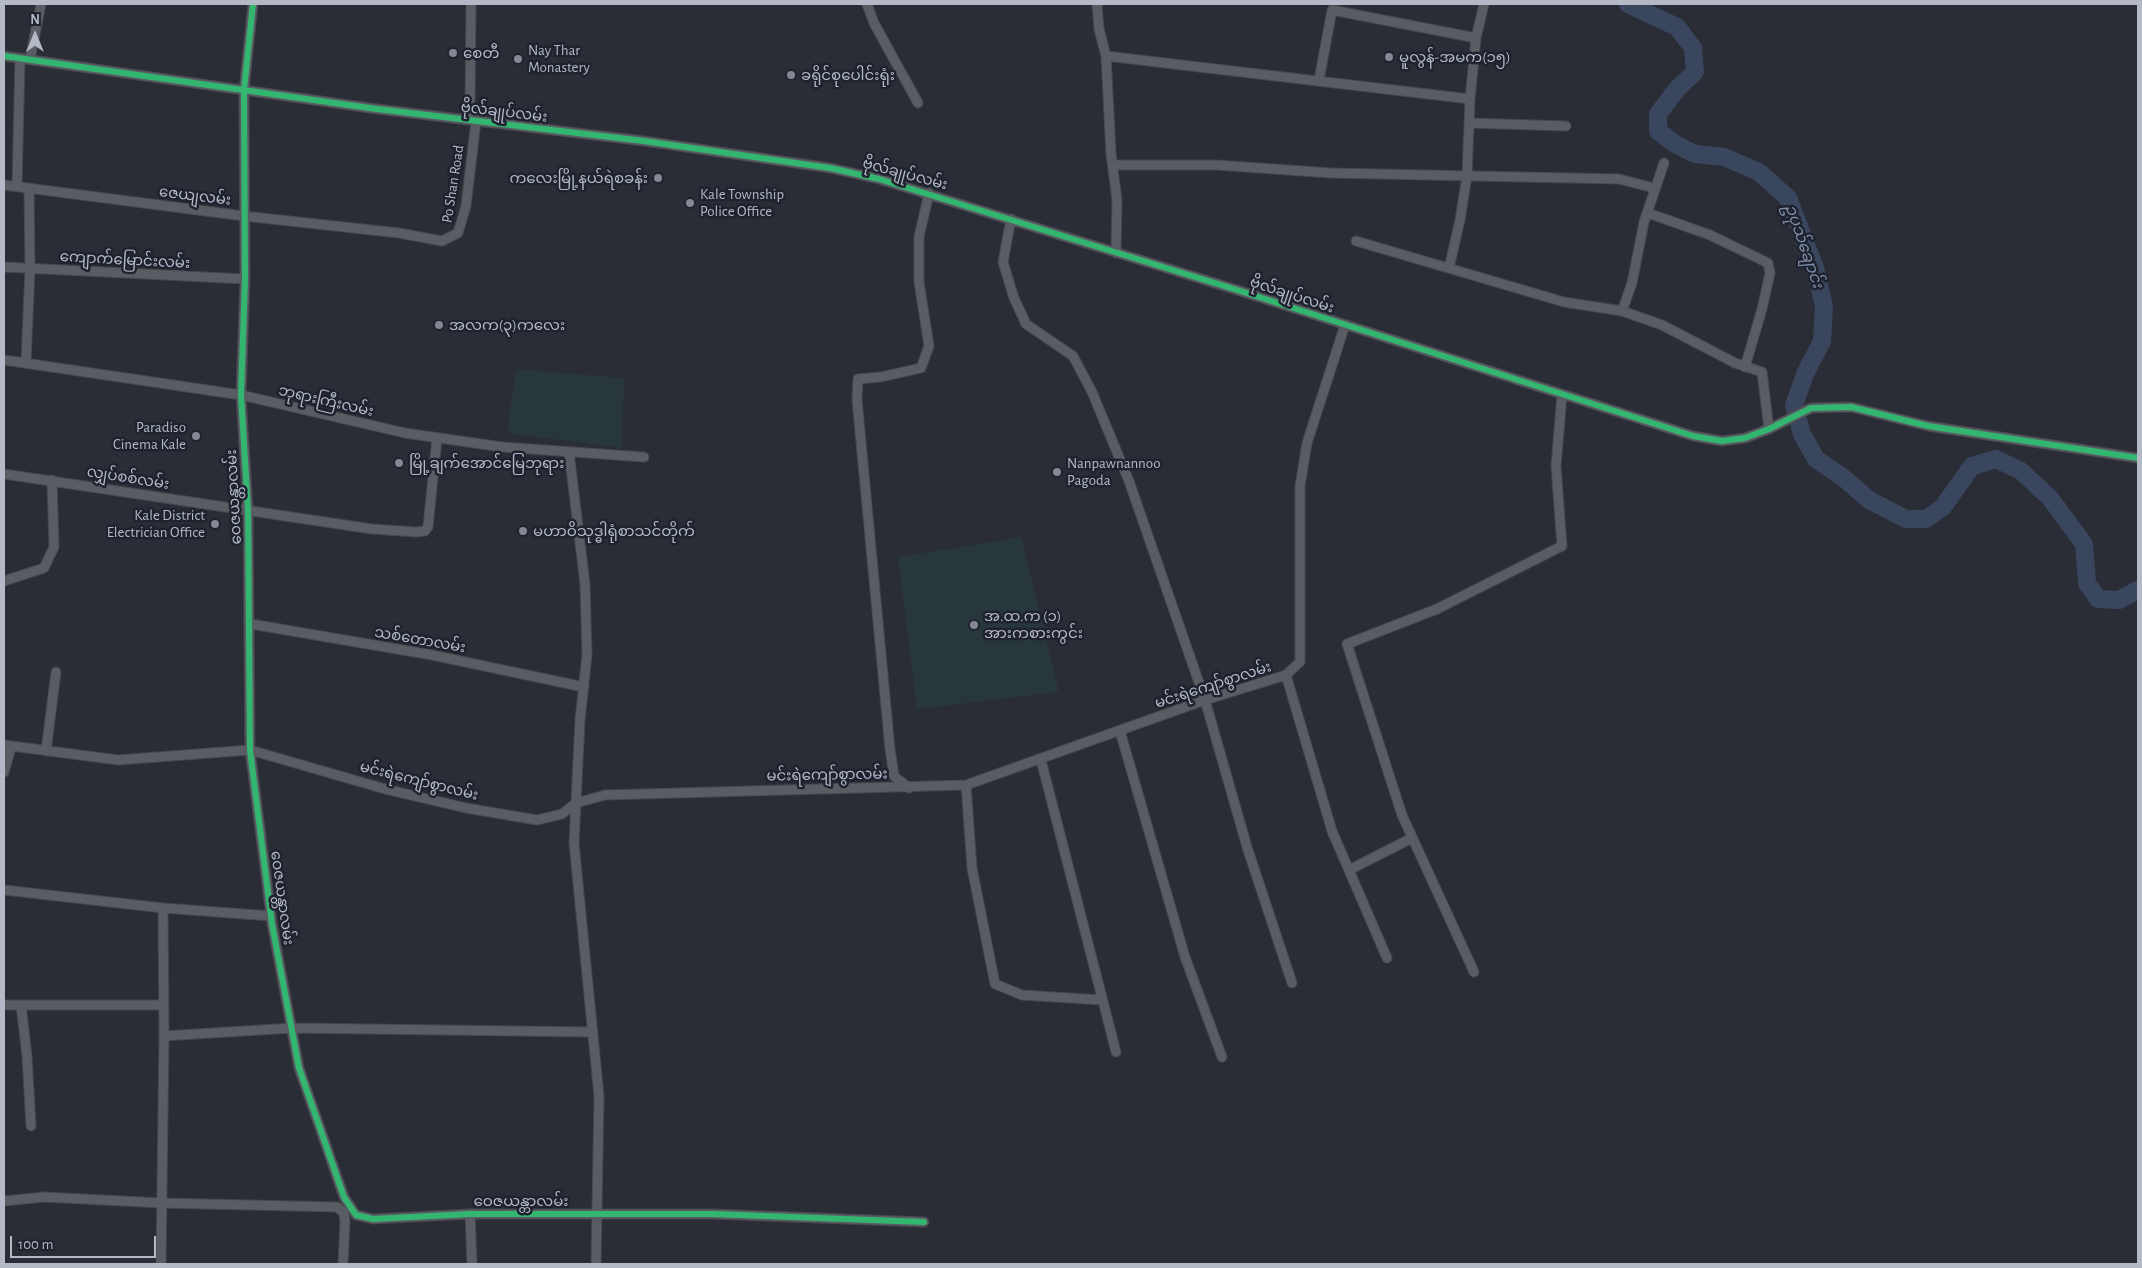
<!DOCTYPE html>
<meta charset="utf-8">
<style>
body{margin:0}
#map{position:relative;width:2142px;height:1268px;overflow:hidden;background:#2a2d35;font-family:"Alegreya Sans",sans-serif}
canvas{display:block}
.frame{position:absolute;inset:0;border:5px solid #b4b9c6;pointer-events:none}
.north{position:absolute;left:10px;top:10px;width:50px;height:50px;-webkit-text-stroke:4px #1e232f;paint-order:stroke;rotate:0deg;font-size:14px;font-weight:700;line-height:20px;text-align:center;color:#b4b9c6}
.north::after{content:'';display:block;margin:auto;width:18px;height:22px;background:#b4b9c6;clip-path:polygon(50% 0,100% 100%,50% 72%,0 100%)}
.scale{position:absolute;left:10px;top:1236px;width:146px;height:22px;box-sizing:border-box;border:2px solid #b4b9c6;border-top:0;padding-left:6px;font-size:15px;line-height:18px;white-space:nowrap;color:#b4b9c6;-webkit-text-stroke:4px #1e232f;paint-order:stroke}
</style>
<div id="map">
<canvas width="2142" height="1268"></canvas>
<div class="frame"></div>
<div class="north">N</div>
<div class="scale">100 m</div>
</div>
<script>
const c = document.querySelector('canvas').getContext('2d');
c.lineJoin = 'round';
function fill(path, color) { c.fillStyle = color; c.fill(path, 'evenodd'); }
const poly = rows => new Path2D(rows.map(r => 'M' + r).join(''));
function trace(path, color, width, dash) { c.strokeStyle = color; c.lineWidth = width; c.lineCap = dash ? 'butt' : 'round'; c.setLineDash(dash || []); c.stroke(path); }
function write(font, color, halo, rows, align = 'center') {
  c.font = font + ' "Alegreya Sans","Noto Sans Myanmar",sans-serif'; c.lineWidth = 5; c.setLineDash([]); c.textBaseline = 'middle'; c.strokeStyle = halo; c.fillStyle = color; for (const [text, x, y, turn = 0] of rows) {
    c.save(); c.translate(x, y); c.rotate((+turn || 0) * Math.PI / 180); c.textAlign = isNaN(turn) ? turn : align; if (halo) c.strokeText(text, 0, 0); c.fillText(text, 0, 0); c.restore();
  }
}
fill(poly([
 [516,369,624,378,622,448,507,433],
 [1021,537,1059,692,917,709,898,557]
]), '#28373b');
trace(poly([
 [1628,4,1677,27,1693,48,1695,72,1677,89,1658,114,1658,131,1675,144,1695,154,1724,157,1759,172,1788,198,1815,268,1824,306,1822,341,1806,372,1794,405,1802,434,1816,459,1845,479,1869,500,1906,519,1926,519,1943,507,1972,466,1996,459,2021,471,2050,498,2084,544,2087,583,2098,599,2119,600,2138,590]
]), '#3a465d', 18);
const minor = poly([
 [253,4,244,90,245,279,241,395,248,510,250,750,272,924,299,1068,344,1197,356,1215,373,1219,470,1214,713,1214,924,1222],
 [867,4,874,23,918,103],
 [1097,4,1099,29,1106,56,1111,154,1117,200,1116,253],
 [4,56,377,109,644,141,830,168,879,179,1234,289,1693,436,1722,441,1745,438,1769,429,1811,408,1851,407,1928,426,2138,458],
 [1106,56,1470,99],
 [30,59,41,4],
 [1319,80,1332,10,1476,38],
 [1469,123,1566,126],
 [1113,165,1216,165,1331,173,1619,179,1654,188],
 [4,185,244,216,399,233,442,241,458,233,466,206,476,121,470,106,471,4],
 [17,186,20,58],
 [1648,213,1710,235,1768,263,1770,273,1762,309,1745,367],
 [1011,219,1003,262,1014,298,1026,324,1073,356,1092,392,1129,481,1205,700,1247,847,1292,983],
 [1356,241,1564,302,1622,311,1662,325,1735,363,1762,372,1769,429],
 [4,267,245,279],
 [1449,268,1460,220,1467,176,1470,99,1476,38,1484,4],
 [1622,311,1632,283,1644,222,1664,163],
 [4,360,241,395,405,433,502,447,644,457],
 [26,362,30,269,29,188],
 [569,452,585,584,587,655,580,720,574,843,599,1096,596,1264],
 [4,474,372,529,416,532,425,531,428,527,437,438],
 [4,581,44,568,54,547,52,480],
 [251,624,432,655,584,687],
 [1286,675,1332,831,1387,958],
 [1120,731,1185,957,1222,1057],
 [4,745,118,760,250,750,385,789,466,808,537,820,562,814,576,803,605,795,966,785,1205,700,1286,675,1300,662,1300,486,1307,443,1345,325],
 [46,751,56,672],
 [1041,760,1116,1052],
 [4,772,11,747],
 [966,785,972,868,995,984,1022,995,1102,1000],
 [909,788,894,776,890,749,857,400,858,379,881,377,921,368,929,346,919,282,919,237,929,193],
 [1349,870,1412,838],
 [4,890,163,908,271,916],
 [163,908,164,1036,292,1028,591,1032],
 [1474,972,1402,815,1347,644,1437,609,1562,546,1556,466,1562,395],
 [4,1005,164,1005],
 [21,1005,27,1056,31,1126],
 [4,1201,44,1197,161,1203,337,1207,344,1213,345,1222,343,1264],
 [470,1214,472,1264],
 [161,1264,164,1036]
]);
trace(minor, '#46484e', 11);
trace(minor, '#5a5c63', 9);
trace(poly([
 [253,4,244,90,245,279,241,395,248,510,250,750,272,924,299,1068,344,1197,356,1215,373,1219,470,1214,713,1214,924,1222],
 [4,56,377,109,644,141,830,168,879,179,1234,289,1693,436,1722,441,1745,438,1769,429,1811,408,1851,407,1928,426,2138,458]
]), '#33b770', 6);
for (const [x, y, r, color] of [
 [453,53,5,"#848893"],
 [1389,57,5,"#848893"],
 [518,59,5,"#848893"],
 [791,75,5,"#848893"],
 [658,178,5,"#848893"],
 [690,203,5,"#848893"],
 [439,325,5,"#848893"],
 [196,436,5,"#848893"],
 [399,463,5,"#848893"],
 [1057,472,5,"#848893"],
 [215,524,5,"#848893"],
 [523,531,5,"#848893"],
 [974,625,5,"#848893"]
]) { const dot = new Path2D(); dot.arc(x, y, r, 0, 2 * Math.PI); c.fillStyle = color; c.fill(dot); trace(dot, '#1e232f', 2); }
write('15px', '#b4b9c6', '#1e232f', [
 ["Nay Thar",528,50],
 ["Monastery",528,67],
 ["စေတီ",463,53],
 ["မူလွန်-အမက(၁၅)",1399,57],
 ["ခရိုင်စုပေါင်းရုံး",801,75],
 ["ကလေးမြို့နယ်ရဲစခန်း",648,178,"right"],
 ["Kale Township",700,194],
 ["Police Office",700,211],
 ["အလက(၃)ကလေး",449,325],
 ["Paradiso",186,427,"right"],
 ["Cinema Kale",186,444,"right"],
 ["မြို့ချက်အောင်မြေဘုရား",409,463],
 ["Nanpawnannoo",1067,463],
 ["Pagoda",1067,480],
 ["Kale District",205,515,"right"],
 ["Electrician Office",205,532,"right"],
 ["မဟာဝိသုဒ္ဓါရုံစာသင်တိုက်",533,531],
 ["အ.ထ.က (၁)",984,616],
 ["အားကစားကွင်း",984,633]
], 'left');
write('15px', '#b4b9c6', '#1e232f', [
 ["ဗိုလ်ချုပ်လမ်း",504,112,7],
 ["ဗိုလ်ချုပ်လမ်း",905,174,15],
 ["Po Shan Road",453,184,-81],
 ["ဇေယျလမ်း",195,196,7],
 ["ကျောက်မြောင်းလမ်း",125,260,3],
 ["ဗိုလ်ချုပ်လမ်း",1292,295,18],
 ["ဘုရားကြီးလမ်း",326,401,13],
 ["လျှပ်စစ်လမ်း",128,478,9],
 ["ဝေဇယန္တာလမ်း",234,497,-93],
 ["သစ်တောလမ်း",420,640,10],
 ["မင်းရဲကျော်စွာလမ်း",1213,685,-18],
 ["မင်းရဲကျော်စွာလမ်း",827,775,-1],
 ["မင်းရဲကျော်စွာလမ်း",419,781,14],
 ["ဝေဇယန္တာလမ်း",282,898,82],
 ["ဝေဇယန္တာလမ်း",521,1201]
]);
write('italic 16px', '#7f8eaa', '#1e232f', [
 ["ဥပုသ်ချောင်း",1804,246,71]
]);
</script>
